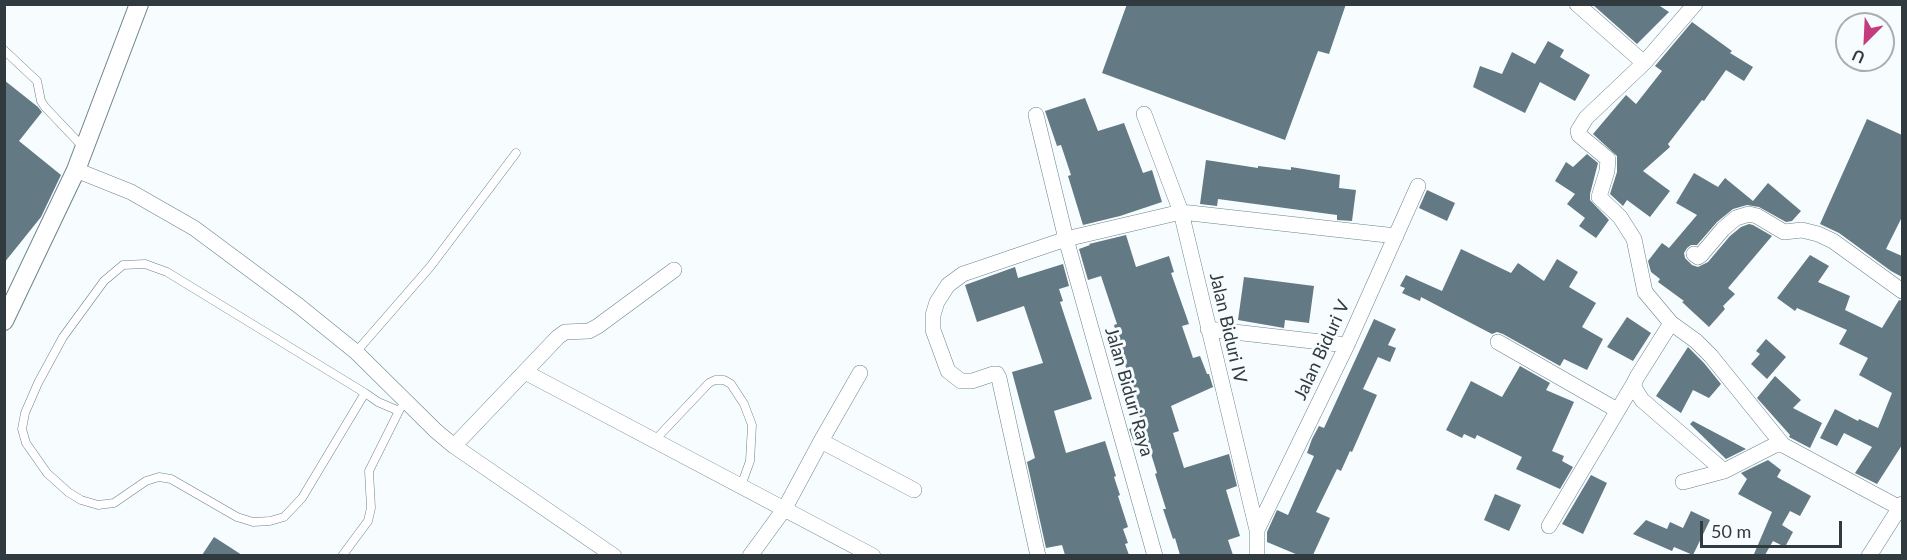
<!DOCTYPE html>
<style>
body{margin:0}
#map{position:relative;width:1907px;height:560px;overflow:hidden;background:#f7fcfe;font-family:Lato,sans-serif}
canvas{display:block}
.frame{position:absolute;inset:0;border:6px solid #313b3f;pointer-events:none}
.north{position:absolute;left:1835px;top:12px;width:60px;height:60px;box-sizing:border-box;background:#f7fcfe;border:2px solid #a8afb2;border-radius:50%;rotate:204deg;font-size:16px;font-weight:700;line-height:24px;text-align:center;color:#313b3f}
.north::after{content:'';display:block;margin:auto;width:21px;height:27px;background:#c33c7d;clip-path:polygon(50% 0,100% 100%,50% 72%,0 100%)}
.scale{position:absolute;left:1700px;top:521px;width:142px;height:27px;box-sizing:border-box;border:3px solid #313b3f;border-top:0;padding-left:8px;font-size:18px;line-height:21px;white-space:nowrap;color:#313b3f;-webkit-text-stroke:4px #f7fcfe;paint-order:stroke}
</style>
<div id="map">
<canvas width="1907" height="560"></canvas>
<div class="frame"></div>
<div class="north">U</div>
<div class="scale">50 m</div>
</div>
<script>
const c = document.querySelector('canvas').getContext('2d');
c.lineJoin = 'round';
function fill(path, color) { c.fillStyle = color; c.fill(path, 'evenodd'); }
const poly = rows => new Path2D(rows.map(r => 'M' + r).join(''));
function trace(path, color, width, dash) { c.strokeStyle = color; c.lineWidth = width; c.lineCap = dash ? 'butt' : 'round'; c.setLineDash(dash || []); c.stroke(path); }
function write(font, color, halo, rows, align = 'center') {
  c.font = font + ' Lato,sans-serif'; c.lineWidth = 6; c.setLineDash([]); c.textBaseline = 'middle'; c.strokeStyle = halo; c.fillStyle = color; for (const [text, x, y, turn = 0] of rows) {
    c.save(); c.translate(x, y); c.rotate((+turn || 0) * Math.PI / 180); c.textAlign = isNaN(turn) ? turn : align; if (halo) c.strokeText(text, 0, 0); c.fillText(text, 0, 0); c.restore();
  }
}
fill(poly([
 [1127,4,1346,4,1329,54,1318,51,1285,140,1102,73],
 [1592,4,1657,4,1669,12,1637,44],
 [1692,22,1732,51,1730,53,1753,67,1744,81,1726,70,1704,101,1702,100,1668,144,1670,147,1643,171,1670,191,1650,217,1627,200,1623,206,1610,194,1617,172,1617,156,1593,134,1626,95,1636,104,1662,71,1655,66],
 [1548,41,1564,50,1560,57,1590,75,1575,101,1540,82,1525,113,1473,87,1480,66,1502,74,1512,52,1535,64],
 [4,80,38,107,42,112,19,141,61,175,41,217,4,263],
 [1085,98,1098,131,1124,123,1143,173,1152,170,1162,202,1120,216,1083,225,1068,176,1071,175,1061,145,1057,146,1045,111],
 [1867,119,1902,135,1902,217,1886,249,1902,256,1902,277,1891,271,1839,233,1820,224],
 [1587,154,1598,163,1590,194,1590,200,1609,220,1596,238,1579,226,1585,218,1567,204,1575,194,1555,181,1566,162,1573,167],
 [1206,160,1258,168,1258,166,1291,170,1291,167,1340,175,1339,188,1356,190,1352,221,1337,220,1337,215,1218,199,1217,206,1200,204],
 [1694,173,1718,187,1725,178,1753,201,1768,183,1801,211,1792,221,1786,222,1759,207,1747,205,1733,209,1717,222,1697,245,1691,245,1687,248,1684,253,1685,258,1692,265,1698,267,1708,262,1730,236,1741,227,1749,224,1753,225,1772,236,1728,288,1735,294,1723,306,1725,309,1709,327,1682,302,1684,301,1658,282,1660,279,1651,272,1648,261,1662,243,1669,248,1697,215,1676,203],
 [1427,190,1455,203,1447,221,1419,208],
 [1126,235,1136,267,1169,256,1174,272,1171,273,1189,324,1182,326,1193,358,1200,356,1207,374,1209,374,1213,387,1171,406,1179,431,1173,433,1184,468,1229,454,1237,486,1226,490,1240,536,1228,540,1233,555,1180,555,1175,538,1173,539,1163,509,1166,509,1155,474,1157,473,1147,441,1135,445,1129,429,1142,425,1114,325,1117,324,1101,276,1088,280,1079,249,1090,245,1089,244],
 [1461,249,1511,273,1518,263,1544,281,1557,259,1578,272,1569,287,1596,303,1582,327,1603,339,1587,370,1564,359,1560,366,1503,334,1497,332,1492,334,1421,297,1420,301,1402,293,1405,288,1400,286,1406,275,1442,291],
 [1810,255,1829,266,1818,282,1850,296,1845,310,1882,328,1899,300,1902,301,1902,445,1877,484,1855,473,1872,447,1844,433,1837,446,1820,438,1835,409,1858,421,1859,419,1878,428,1892,393,1859,375,1868,358,1839,344,1847,330,1797,308,1795,311,1777,298],
 [1063,264,1069,286,1059,289,1063,301,1060,302,1092,399,1054,411,1066,453,1105,441,1116,476,1114,477,1120,495,1118,496,1128,527,1123,529,1128,543,1125,544,1129,555,1065,555,1062,545,1046,548,1027,462,1035,458,1012,372,1043,363,1024,306,977,322,965,285,1015,267,1018,278],
 [1244,277,1314,286,1309,323,1285,320,1284,328,1238,320],
 [1627,317,1651,333,1633,361,1607,347],
 [1374,319,1396,329,1388,345,1396,348,1390,362,1378,357,1363,389,1377,395,1352,452,1350,451,1341,471,1337,469,1316,512,1330,518,1313,555,1298,555,1267,542,1267,532,1277,510,1288,515,1314,456,1307,453,1312,439,1319,426,1324,428],
 [1766,339,1786,357,1767,379,1751,364,1760,354,1756,351],
 [1688,347,1704,363,1721,384,1709,398,1693,390,1681,413,1656,396],
 [1520,366,1550,383,1546,390,1574,402,1552,451,1564,456,1562,461,1573,467,1560,489,1516,469,1522,457,1477,435,1475,439,1464,434,1462,438,1446,430,1471,381,1502,397],
 [1775,376,1801,400,1793,408,1822,423,1810,448,1789,437,1790,435,1757,398],
 [1693,421,1746,449,1726,459,1690,424],
 [1768,460,1781,470,1777,477,1811,496,1800,516,1790,511,1782,525,1793,532,1785,547,1773,541,1765,555,1757,555,1754,554,1772,512,1738,494,1747,479,1741,473],
 [1591,475,1607,483,1583,534,1562,524],
 [1495,494,1521,505,1509,531,1484,520],
 [1691,511,1710,520,1693,555,1674,547,1672,551,1633,534,1646,520,1667,529,1670,522,1683,528],
 [214,537,242,555,202,555]
]), '#637983');
const service = poly([
 [4,50,37,81,41,101,45,107,83,147],
 [356,352,430,267,516,153],
 [365,393,302,498,284,517,270,521,253,522,237,517,171,479,159,477,146,481,114,503,98,505,81,500,68,492,47,473,26,443,22,429,25,413,38,383,63,337,104,281,123,265,145,264,167,272,365,393,378,402,399,411],
 [654,441,709,383,715,380,724,380,731,384,744,404,752,425,750,461,741,486],
 [342,556,368,521,371,508,369,471,400,409]
]);
const minor = poly([
 [1577,4,1644,63],
 [1695,4,1644,63,1586,118,1578,131,1579,135,1608,159,1607,171,1599,197,1620,217,1634,239,1645,292,1671,323,1696,341,1711,356,1783,445],
 [1144,114,1181,212,1257,530,1257,556],
 [1036,115,1066,239,1155,556],
 [76,170,131,192,194,228,299,306,356,352,436,431,454,446,614,556],
 [1694,254,1698,257,1701,255,1723,229,1736,218,1749,214,1757,216,1784,232,1802,230,1818,234,1833,241,1902,291],
 [1671,323,1637,377,1634,383,1635,389,1642,400,1724,471],
 [1208,329,1347,345],
 [1498,342,1617,410],
 [525,372,873,556],
 [821,441,914,490],
 [454,446,558,337,565,332,589,331,598,326,674,270],
 [1683,482,1724,471,1775,445,1783,445,1900,508],
 [1549,526,1634,383],
 [1257,530,1347,345,1418,186],
 [750,556,785,508,821,441,860,373],
 [1038,556,999,378,997,374,993,374,972,381,961,381,948,371,933,330,933,315,937,302,948,285,963,274,1066,239,1181,212,1396,236],
 [1869,556,1902,504]
]);
const tertiary = poly([
 [4,321,76,170,139,4]
]);
trace(service, '#6c838d', 9);
trace(minor, '#6c838d', 16);
trace(tertiary, '#6c838d', 20);
trace(service, '#fff', 8);
trace(minor, '#fff', 15);
trace(tertiary, '#fff', 18);
write('18px', '#313b3f', '#f7fcfe', [
 ["Jalan Biduri IV",1228,328,77],
 ["Jalan Biduri V",1322,350,-65],
 ["Jalan Biduri Raya",1129,392,74]
]);
</script>
